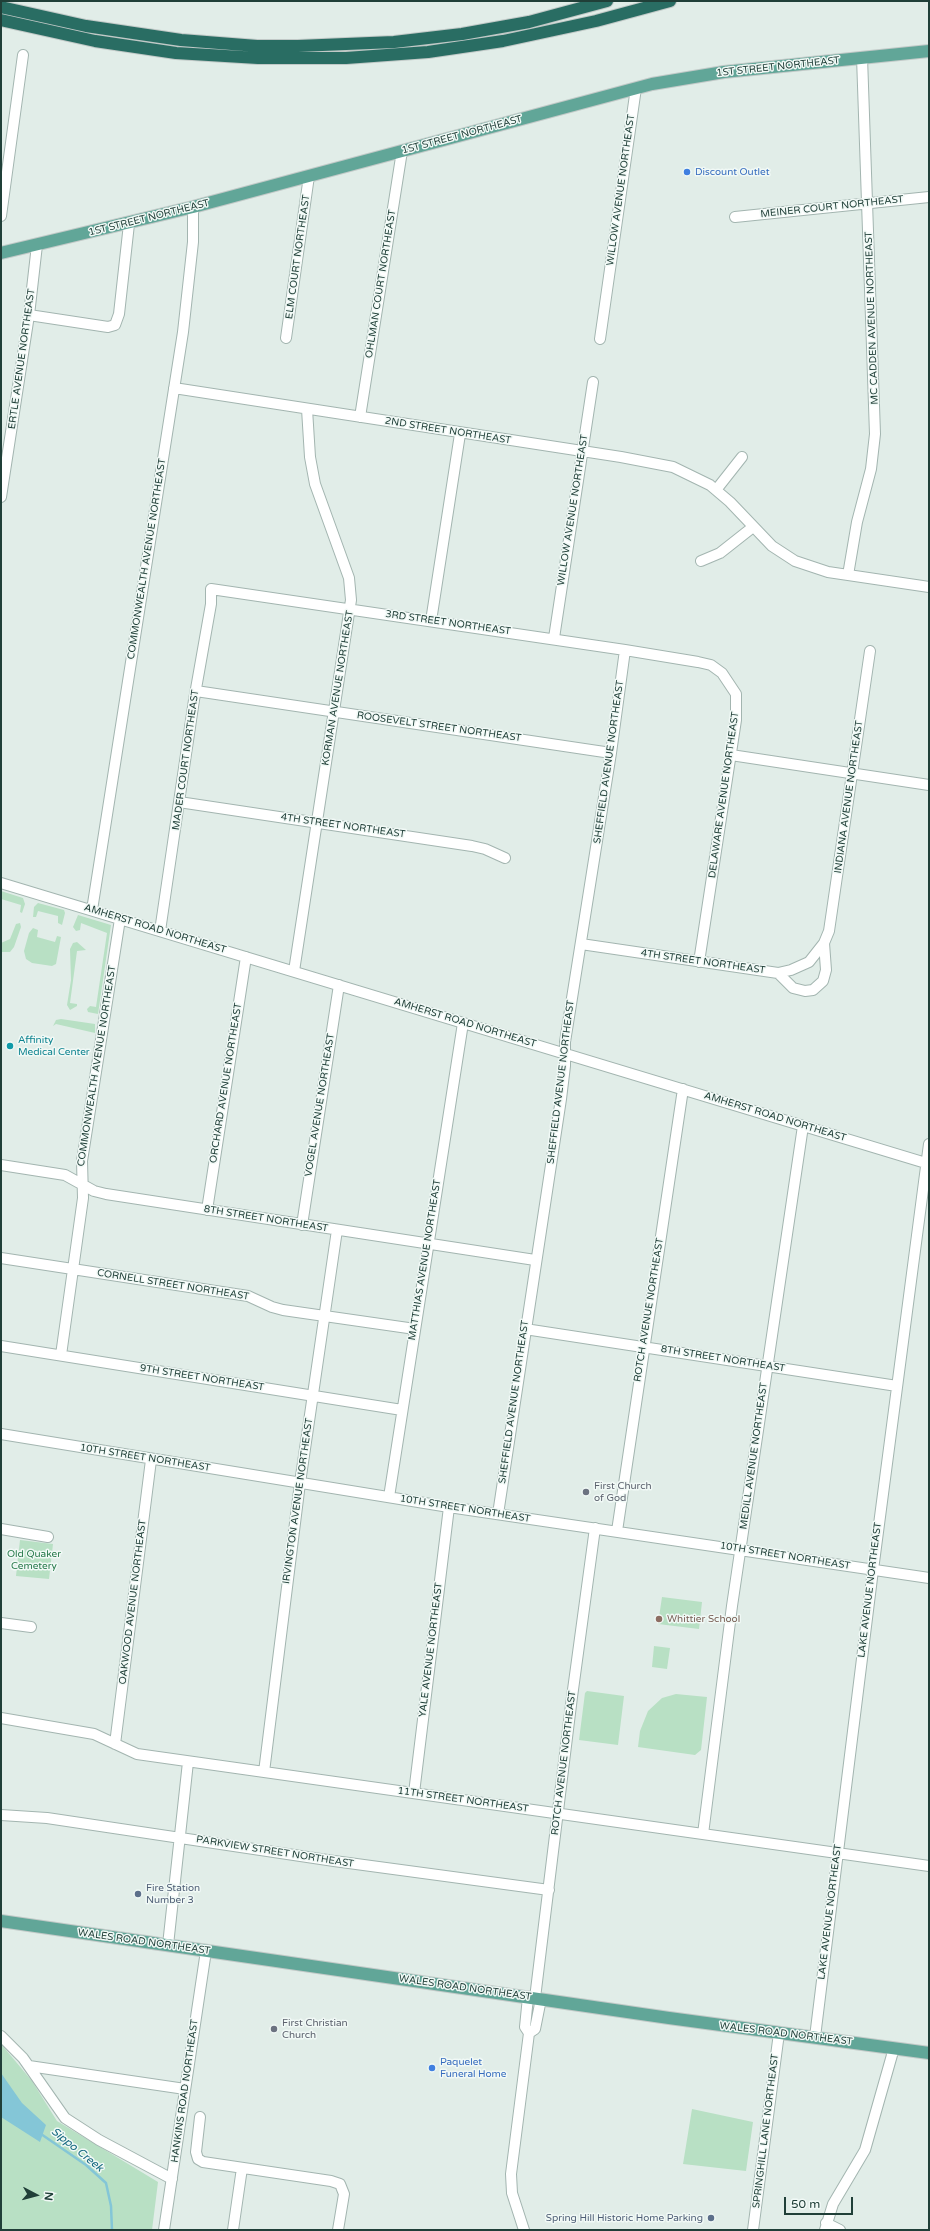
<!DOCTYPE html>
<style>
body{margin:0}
#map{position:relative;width:930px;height:2231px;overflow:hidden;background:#e1ede8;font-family:"Varela Round",sans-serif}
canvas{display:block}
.frame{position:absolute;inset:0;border:2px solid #203f38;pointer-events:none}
.north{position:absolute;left:16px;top:2175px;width:40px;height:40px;-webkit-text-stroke:3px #f1f9f6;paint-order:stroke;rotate:96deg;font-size:11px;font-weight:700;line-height:16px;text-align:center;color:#203f38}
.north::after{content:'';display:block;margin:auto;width:14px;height:18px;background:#203f38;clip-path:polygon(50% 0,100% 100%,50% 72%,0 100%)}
.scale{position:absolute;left:784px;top:2197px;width:69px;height:18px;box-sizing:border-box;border:2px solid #203f38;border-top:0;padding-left:5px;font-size:12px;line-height:14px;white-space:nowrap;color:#203f38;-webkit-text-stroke:3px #f1f9f6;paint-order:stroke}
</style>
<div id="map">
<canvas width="930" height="2231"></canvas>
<div class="frame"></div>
<div class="north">N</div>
<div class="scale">50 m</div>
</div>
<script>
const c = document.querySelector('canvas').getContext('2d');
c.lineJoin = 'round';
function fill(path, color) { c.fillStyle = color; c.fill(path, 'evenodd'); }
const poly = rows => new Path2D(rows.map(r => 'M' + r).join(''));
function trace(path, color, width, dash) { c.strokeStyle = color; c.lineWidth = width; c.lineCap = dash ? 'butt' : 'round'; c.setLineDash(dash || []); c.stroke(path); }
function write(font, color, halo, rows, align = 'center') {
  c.font = font + ' "Varela Round",sans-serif'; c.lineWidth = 3; c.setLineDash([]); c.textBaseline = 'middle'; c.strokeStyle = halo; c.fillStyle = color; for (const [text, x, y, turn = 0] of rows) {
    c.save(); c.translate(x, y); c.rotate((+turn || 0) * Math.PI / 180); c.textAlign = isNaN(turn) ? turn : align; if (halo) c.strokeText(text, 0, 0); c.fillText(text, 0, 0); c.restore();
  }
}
fill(poly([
 [1,891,23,898,25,904,22,913,20,912,21,905,1,899],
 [38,903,64,910,65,913,62,925,58,923,58,916,38,911,36,917,33,917,34,907],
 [78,915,111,925,98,1014,88,1012,87,1009,90,1006,96,1007,107,933,81,923,80,930,76,931,73,927],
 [20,923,21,927,14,947,10,952,1,952,1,943,10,939,16,924],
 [33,928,38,930,37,937,55,942,57,936,61,937,56,964,52,966,32,963,26,959,24,951,29,933],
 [77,942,86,950,77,951,70,1003,77,1004,77,1006,70,1010,67,1005,71,980,70,949,73,943],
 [61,1019,95,1024,95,1033,56,1024,53,1026,56,1020],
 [20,1540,53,1544,49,1579,16,1576],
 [662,1597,702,1602,699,1629,658,1624],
 [654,1646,670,1648,667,1669,652,1667],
 [587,1691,624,1696,618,1745,579,1740,585,1693],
 [676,1694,707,1697,701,1750,695,1755,638,1747,640,1731,648,1711,662,1698],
 [1,2044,32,2081,57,2121,158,2182,152,2230,1,2230],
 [692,2109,753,2122,746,2171,683,2164]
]), '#b8e0c4');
fill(poly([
 [1,2073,22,2103,46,2125,40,2142,1,2117]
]), '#84c6d7');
trace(poly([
 [41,2134,86,2165,106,2183,111,2206,112,2230]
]), '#84c6d7', 2.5);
const minor = poly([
 [1,216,23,55],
 [735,217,929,197],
 [29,315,108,327,115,325,119,314,129,224],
 [286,338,309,176],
 [600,339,636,88],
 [174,388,621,457,673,467,710,485,730,502,772,546,795,561,828,572,929,587],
 [360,417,402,151],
 [716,490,742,457],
 [1,497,29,315,37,245],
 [701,561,720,553,753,527],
 [848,575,857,522,871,469,875,434,862,57],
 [431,621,460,434],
 [554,638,593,382],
 [196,691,611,753],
 [731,755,929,785],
 [179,802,472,846,485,849,505,858],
 [1,883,929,1164],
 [92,910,183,332,193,242,193,207],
 [160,931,194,700,211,604,211,589,625,650,698,662,711,665,722,673,736,694,736,720,699,962],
 [581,944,778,973,793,988,805,991,813,990,823,981,826,970,824,943],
 [294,971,351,600,349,578,315,484,310,457,307,409],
 [778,973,791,970,809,962,824,943,829,931,870,651],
 [1,1165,65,1175,94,1191,106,1194,535,1260],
 [207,1210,246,957],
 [302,1225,339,985],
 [1,1258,248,1296,272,1307,283,1310,415,1329],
 [525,1329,897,1386],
 [1,1346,402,1410],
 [61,1355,83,1198,82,1161,120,919],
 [1,1434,449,1507,929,1578],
 [389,1497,463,1023],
 [498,1514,561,1099,565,1066,565,1042,611,753,625,650],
 [1,1529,48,1537],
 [617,1531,683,1089],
 [1,1623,31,1627],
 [1,1718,94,1734,137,1754,929,1866],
 [115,1744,151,1460],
 [264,1772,300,1483,337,1230],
 [414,1793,449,1507],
 [1,1815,47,1818,334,1861,549,1890],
 [703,1834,732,1606,803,1126],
 [168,1945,188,1762],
 [535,1998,572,1697,595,1528],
 [529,2033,535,2029,541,1999],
 [1,2036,23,2058,65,2118,99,2140,172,2179],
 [815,2037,873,1570,929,1144],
 [29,2066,185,2089],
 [200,2117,196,2152,198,2159,203,2162,331,2181,340,2184,344,2194,338,2230],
 [826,2223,840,2230],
 [164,2230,206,1951],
 [233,2230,242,2168],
 [524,2230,512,2193,511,2174,529,2033,525,2027,528,1997],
 [753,2230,779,2033],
 [825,2230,833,2204,865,2150,894,2048]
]);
const major = poly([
 [1,253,193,207,652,84,724,72,929,51],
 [1,1921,669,2018,929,2053]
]);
const highway = poly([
 [1,7,86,26,181,40,257,46,298,46,394,42,462,34,529,22,607,1],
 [1,20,95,41,176,53,258,58,346,58,428,52,503,41,596,21,670,1]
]);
trace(minor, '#a3b5b0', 12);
trace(major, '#c1c9c7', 14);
trace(highway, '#c1c9c7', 14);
trace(minor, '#fff', 10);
trace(major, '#61a698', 12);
trace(highway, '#296d63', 12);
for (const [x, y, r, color] of [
 [687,172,4,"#3f7fe0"],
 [10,1046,4,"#0f9aa8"],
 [586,1492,4,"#6b7280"],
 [659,1619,4,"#8d6e63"],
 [138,1894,4,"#5c6f8a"],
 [274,2029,4,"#6b7280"],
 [432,2068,4,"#3f7fe0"],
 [711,2218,4,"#5c6f8a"]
]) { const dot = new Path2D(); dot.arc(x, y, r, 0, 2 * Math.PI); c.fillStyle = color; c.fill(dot); trace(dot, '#f1f9f6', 1.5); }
write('10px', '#203f38', '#f1f9f6', [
 ["1ST STREET NORTHEAST",778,67,-6],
 ["1ST STREET NORTHEAST",462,135,-15],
 ["WILLOW AVENUE NORTHEAST",621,190,-82],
 ["MEINER COURT NORTHEAST",832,207,-6],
 ["1ST STREET NORTHEAST",149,218,-14],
 ["ELM COURT NORTHEAST",298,257,-82],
 ["OHLMAN COURT NORTHEAST",381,284,-81],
 ["MC CADDEN AVENUE NORTHEAST",872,318,-92],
 ["ERTLE AVENUE NORTHEAST",22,359,-82],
 ["2ND STREET NORTHEAST",448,431,9],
 ["WILLOW AVENUE NORTHEAST",573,510,-81],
 ["COMMONWEALTH AVENUE NORTHEAST",147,559,-81],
 ["3RD STREET NORTHEAST",448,623,8],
 ["KORMAN AVENUE NORTHEAST",338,688,-81],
 ["ROOSEVELT STREET NORTHEAST",439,727,8],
 ["MADER COURT NORTHEAST",186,760,-82],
 ["SHEFFIELD AVENUE NORTHEAST",609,762,-82],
 ["DELAWARE AVENUE NORTHEAST",724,795,-82],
 ["INDIANA AVENUE NORTHEAST",849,797,-82],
 ["4TH STREET NORTHEAST",343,826,8],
 ["AMHERST ROAD NORTHEAST",155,929,17],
 ["4TH STREET NORTHEAST",703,962,8],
 ["AMHERST ROAD NORTHEAST",465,1023,17],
 ["COMMONWEALTH AVENUE NORTHEAST",97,1066,-81],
 ["SHEFFIELD AVENUE NORTHEAST",561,1082,-83],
 ["ORCHARD AVENUE NORTHEAST",226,1083,-81],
 ["VOGEL AVENUE NORTHEAST",320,1105,-81],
 ["AMHERST ROAD NORTHEAST",775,1117,17],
 ["8TH STREET NORTHEAST",266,1219,9],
 ["MATTHIAS AVENUE NORTHEAST",425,1260,-81],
 ["CORNELL STREET NORTHEAST",173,1285,9],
 ["ROTCH AVENUE NORTHEAST",649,1310,-81],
 ["8TH STREET NORTHEAST",723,1359,9],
 ["9TH STREET NORTHEAST",202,1378,9],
 ["SHEFFIELD AVENUE NORTHEAST",514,1402,-82],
 ["MEDILL AVENUE NORTHEAST",754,1456,-82],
 ["10TH STREET NORTHEAST",145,1458,9],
 ["IRVINGTON AVENUE NORTHEAST",298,1501,-82],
 ["10TH STREET NORTHEAST",465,1509,9],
 ["10TH STREET NORTHEAST",785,1556,9],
 ["LAKE AVENUE NORTHEAST",870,1590,-83],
 ["OAKWOOD AVENUE NORTHEAST",133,1602,-83],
 ["YALE AVENUE NORTHEAST",431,1650,-83],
 ["ROTCH AVENUE NORTHEAST",564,1763,-83],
 ["11TH STREET NORTHEAST",463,1800,8],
 ["PARKVIEW STREET NORTHEAST",275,1852,9],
 ["LAKE AVENUE NORTHEAST",830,1912,-83],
 ["WALES ROAD NORTHEAST",144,1942,8],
 ["WALES ROAD NORTHEAST",465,1988,8],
 ["WALES ROAD NORTHEAST",786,2034,7],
 ["HANKINS ROAD NORTHEAST",185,2091,-82],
 ["SPRINGHILL LANE NORTHEAST",766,2131,-83]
]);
write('10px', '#366cbe', '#f1f9f6', [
 ["Discount Outlet",695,172],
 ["Paquelet",440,2062],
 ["Funeral Home",440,2074]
], 'left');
write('10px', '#0d838f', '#f1f9f6', [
 ["Affinity",18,1040],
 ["Medical Center",18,1052]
], 'left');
write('10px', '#5b616d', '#f1f9f6', [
 ["First Church",594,1486],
 ["of God",594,1498],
 ["First Christian",282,2023],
 ["Church",282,2035]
], 'left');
write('10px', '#26794a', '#f1f9f6', [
 ["Old Quaker",34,1554],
 ["Cemetery",34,1566]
]);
write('10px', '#785e54', '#f1f9f6', [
 ["Whittier School",667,1619]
], 'left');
write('10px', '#4e5e75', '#f1f9f6', [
 ["Fire Station",146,1888],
 ["Number 3",146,1900],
 ["Spring Hill Historic Home Parking",703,2218,"right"]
], 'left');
write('italic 11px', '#156980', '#f1f9f6', [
 ["Sippo Creek",77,2150,39]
]);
</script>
